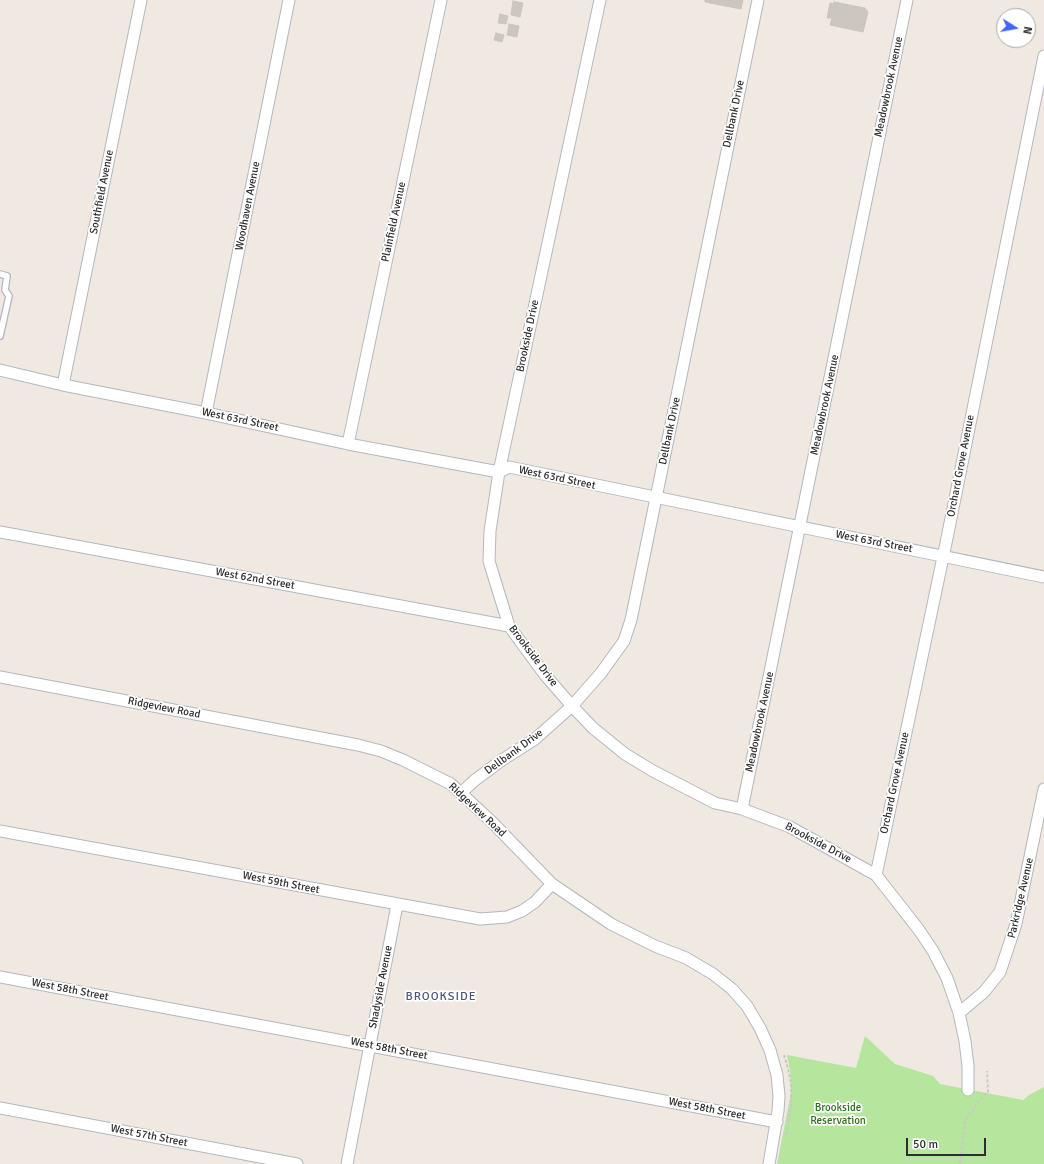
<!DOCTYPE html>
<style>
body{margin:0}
#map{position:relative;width:1044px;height:1164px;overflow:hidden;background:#efe9e1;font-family:Signika,sans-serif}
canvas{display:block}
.north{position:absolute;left:996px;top:8px;width:40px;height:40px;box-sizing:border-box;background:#fff;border:1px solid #ababab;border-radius:50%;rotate:101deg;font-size:11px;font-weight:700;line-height:16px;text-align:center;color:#2e2e2e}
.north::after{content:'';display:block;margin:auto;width:14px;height:18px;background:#4264fb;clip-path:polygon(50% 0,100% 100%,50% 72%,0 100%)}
.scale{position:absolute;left:906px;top:1138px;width:80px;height:18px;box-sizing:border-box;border:2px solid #2e2e2e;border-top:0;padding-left:5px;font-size:12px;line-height:14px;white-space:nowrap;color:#2e2e2e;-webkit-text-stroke:3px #fff;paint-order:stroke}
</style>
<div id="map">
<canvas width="1044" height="1164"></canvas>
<div class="north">N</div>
<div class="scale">50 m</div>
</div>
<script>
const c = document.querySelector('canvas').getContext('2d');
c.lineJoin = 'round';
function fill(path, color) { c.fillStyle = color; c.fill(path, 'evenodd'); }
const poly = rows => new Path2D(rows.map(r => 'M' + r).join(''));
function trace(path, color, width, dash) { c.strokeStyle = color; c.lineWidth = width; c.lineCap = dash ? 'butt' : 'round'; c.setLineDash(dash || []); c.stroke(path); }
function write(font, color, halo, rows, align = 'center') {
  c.font = font + ' Signika,sans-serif'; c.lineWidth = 3.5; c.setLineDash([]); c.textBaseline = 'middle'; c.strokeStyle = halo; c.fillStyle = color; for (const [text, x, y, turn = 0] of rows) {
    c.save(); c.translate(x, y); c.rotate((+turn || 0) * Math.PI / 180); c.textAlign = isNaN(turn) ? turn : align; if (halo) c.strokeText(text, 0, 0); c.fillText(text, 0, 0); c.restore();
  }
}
fill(poly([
 [865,1036,895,1064,933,1076,940,1084,1023,1100,1029,1095,1044,1087,1044,1164,777,1164,791,1093,790,1071,787,1055,856,1068]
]), '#b6e59e');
const building = poly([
 [705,0,743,0,741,9,705,2,705,0],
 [513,1,523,3,520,17,511,15,513,1],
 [834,2,865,8,868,12,863,32,830,25,832,18,827,18,830,3,834,4,834,2],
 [500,14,508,16,506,24,498,23,500,14],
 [509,24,519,26,517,37,507,35,509,24],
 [496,33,504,35,502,42,494,40,496,33]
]);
fill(building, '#cbc7bf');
trace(building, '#cbc5ba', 1);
const service = poly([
 [0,274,7,276,5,290,9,296,0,336]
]);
const minor = poly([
 [600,0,499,472,490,531,489,561,509,626,545,675,572,706,593,728,625,754,653,771,715,803,742,809,790,827,876,875,919,930,933,951,947,978,959,1013,965,1041,968,1066,968,1090],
 [0,370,63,385,206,413,348,444,499,472,509,467,1044,577],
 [63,385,141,0],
 [206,413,289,0],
 [348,444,441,0],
 [0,532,509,626],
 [0,677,358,745,381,751,403,760,451,784,492,822,552,884,611,924,655,946,686,958,713,974,732,989,747,1006,760,1028,770,1050,777,1075,779,1096,778,1111,769,1164],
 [461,793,475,780,502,760,535,739,572,706,601,673,624,641,631,620,758,0],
 [742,809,907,0],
 [0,831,480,919,507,917,522,911,535,902,552,884],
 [876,875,946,543,1044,56],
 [0,977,777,1122],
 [959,1013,984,992,1000,972,1016,924,1044,789],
 [0,1108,297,1164],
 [347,1164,397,905]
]);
trace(service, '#b4b7c1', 8);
trace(minor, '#b4b7c1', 13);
trace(poly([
 [784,1055,787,1065,791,1083,791,1105,788,1122],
 [786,1135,788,1126],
 [960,1164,965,1121,977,1104,988,1092,987,1071]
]), '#c9c9c9', 2, [3, 2]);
trace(service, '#fff', 5.5);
trace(minor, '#fff', 11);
write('11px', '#2e2e2e', '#fff', [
 ["Meadowbrook Avenue",889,87,-78],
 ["Dellbank Drive",734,114,-78],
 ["Southfield Avenue",102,192,-79],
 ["Woodhaven Avenue",248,206,-79],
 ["Plainfield Avenue",394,222,-78],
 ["Brookside Drive",528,336,-78],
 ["Meadowbrook Avenue",825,405,-78],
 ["West 63rd Street",240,420,12],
 ["Dellbank Drive",670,431,-78],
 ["Orchard Grove Avenue",961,466,-79],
 ["West 63rd Street",557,478,12],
 ["West 63rd Street",874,542,11],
 ["West 62nd Street",255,579,10],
 ["Brookside Drive",533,656,53],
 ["Ridgeview Road",164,708,11],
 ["Meadowbrook Avenue",760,722,-78],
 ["Dellbank Drive",514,752,-36],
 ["Orchard Grove Avenue",895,783,-78],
 ["Ridgeview Road",477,810,43],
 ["Brookside Drive",818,843,28],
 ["West 59th Street",281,883,11],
 ["Parkridge Avenue",1021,898,-77],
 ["Shadyside Avenue",381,987,-79],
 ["West 58th Street",70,990,11],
 ["West 58th Street",389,1049,11],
 ["West 58th Street",707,1109,11],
 ["West 57th Street",149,1136,11]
]);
write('11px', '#2c6e1b', '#fff', [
 ["Brookside",838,1108],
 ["Reservation",838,1121]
]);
c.letterSpacing = '1px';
write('12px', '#4d5680', '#fff', [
 ["BROOKSIDE",441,997]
]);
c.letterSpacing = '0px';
</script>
